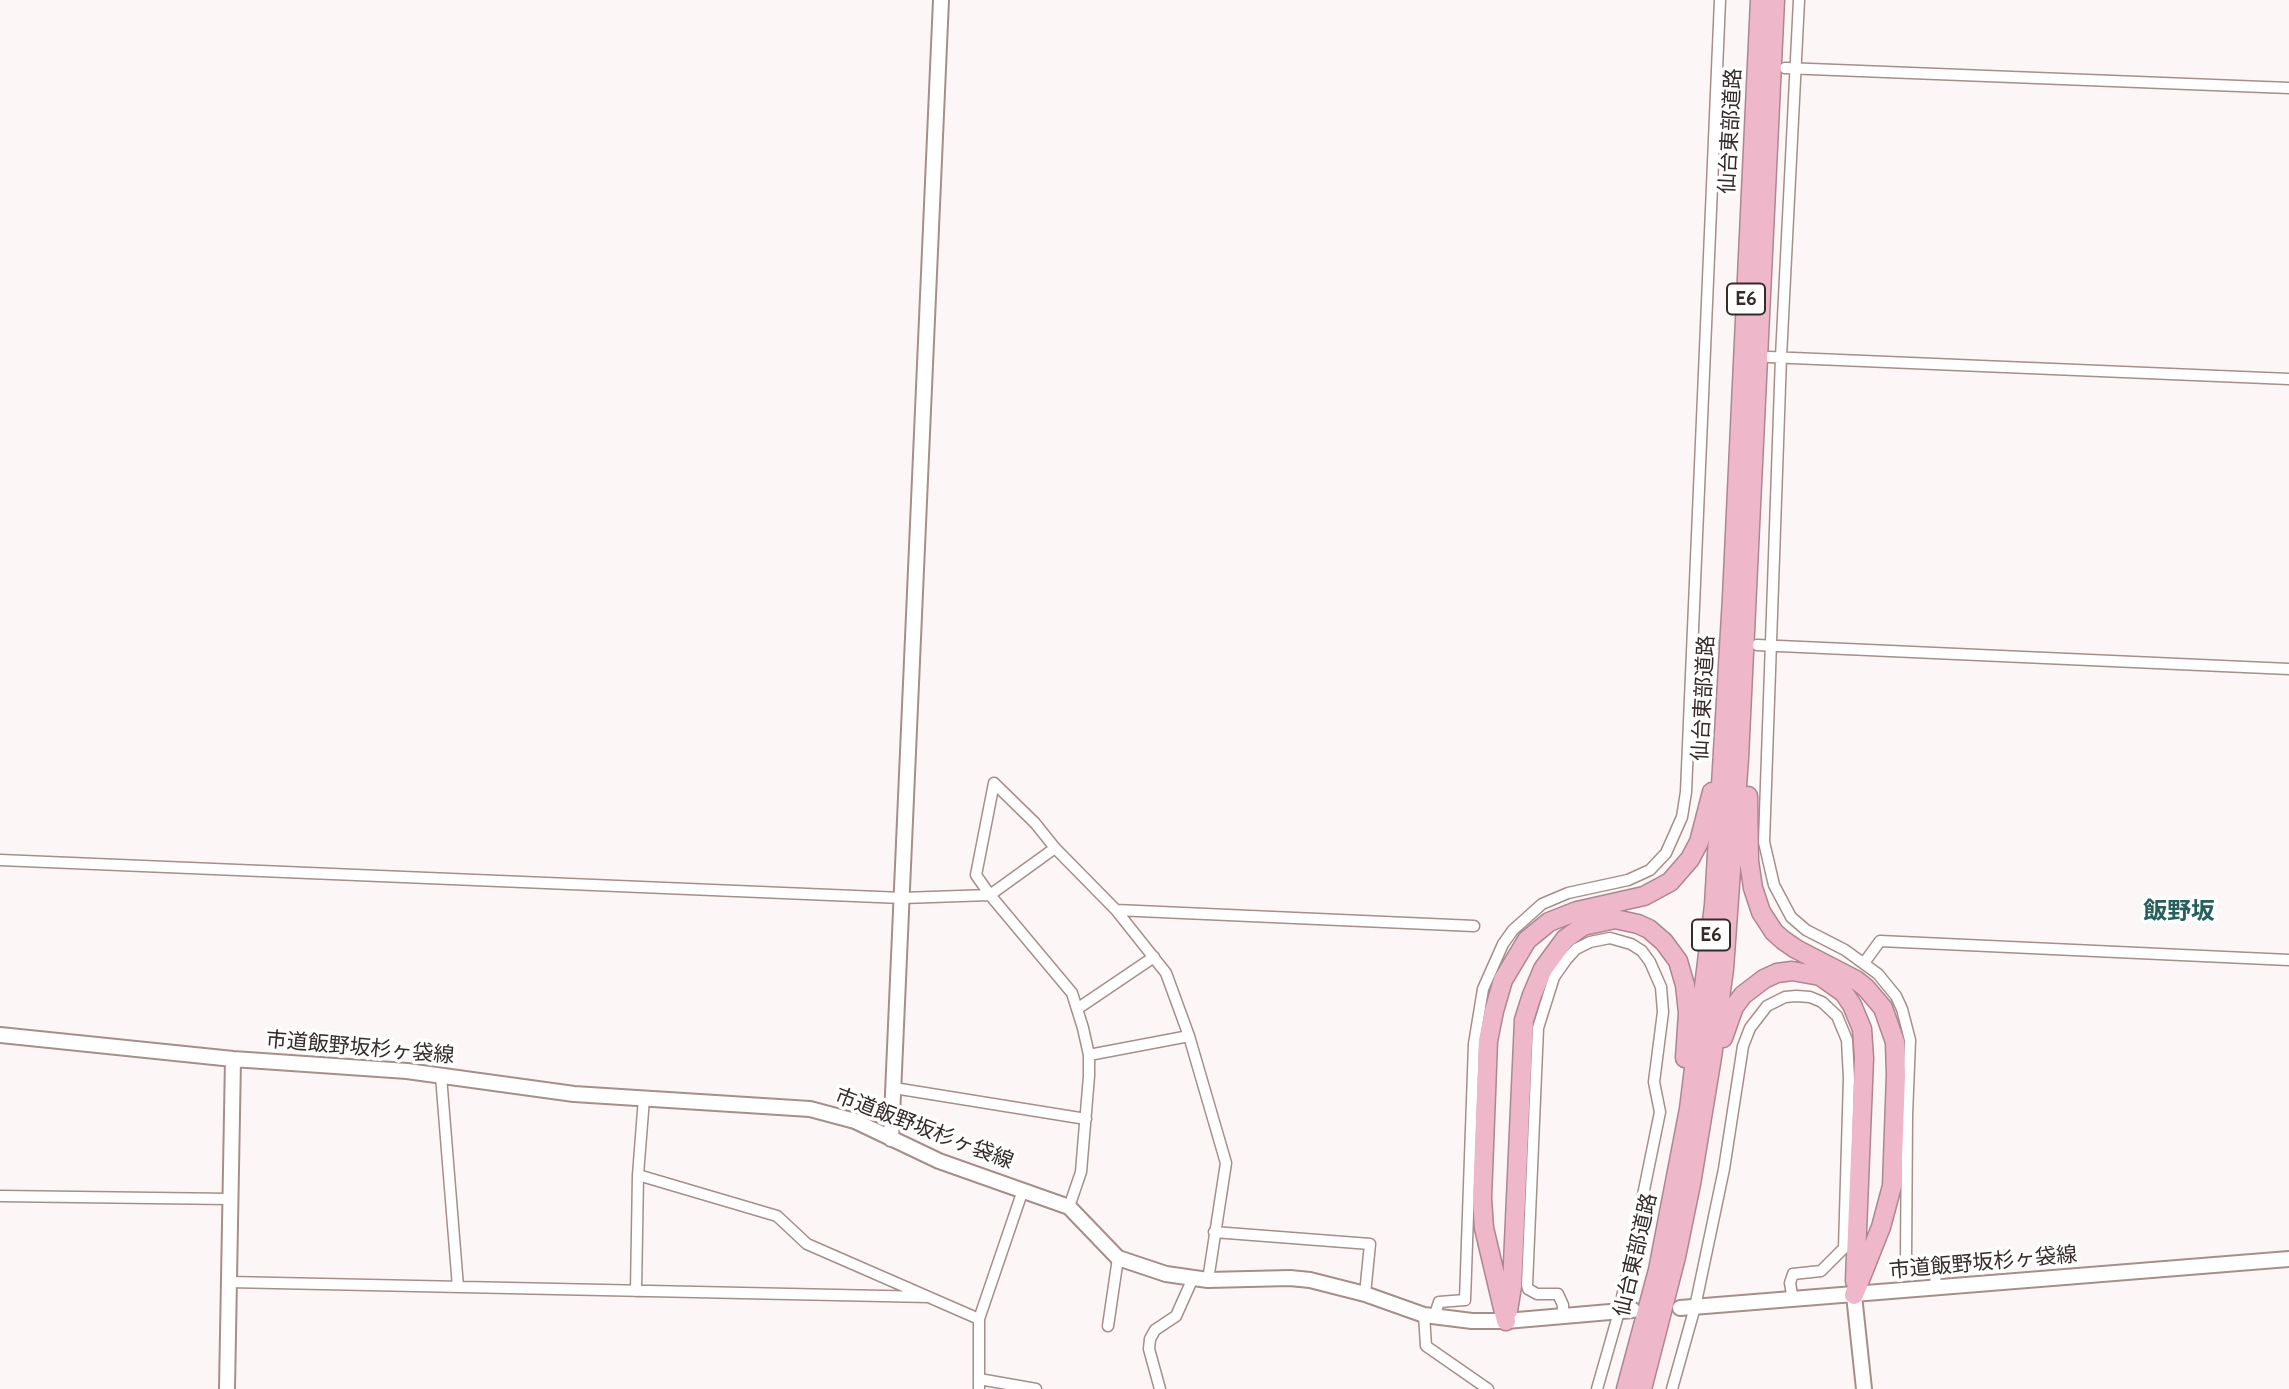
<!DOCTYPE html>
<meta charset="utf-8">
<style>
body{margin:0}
canvas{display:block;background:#fcf7f6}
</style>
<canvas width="2289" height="1389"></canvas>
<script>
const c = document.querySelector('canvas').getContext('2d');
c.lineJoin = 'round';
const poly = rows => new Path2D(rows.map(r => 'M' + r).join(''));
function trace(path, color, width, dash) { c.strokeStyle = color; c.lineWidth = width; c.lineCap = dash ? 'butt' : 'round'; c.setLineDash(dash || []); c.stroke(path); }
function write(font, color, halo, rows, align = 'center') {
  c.font = font + ' Cabin,"Noto Sans JP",sans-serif'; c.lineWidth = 7; c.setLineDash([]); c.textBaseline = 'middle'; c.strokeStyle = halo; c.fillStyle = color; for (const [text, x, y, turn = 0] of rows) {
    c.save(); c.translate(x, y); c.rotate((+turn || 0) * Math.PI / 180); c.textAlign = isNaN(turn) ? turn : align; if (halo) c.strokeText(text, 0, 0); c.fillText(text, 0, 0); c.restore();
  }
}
trace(poly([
 [1713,644,1733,645]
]), '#d4cecd', 10, [10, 5]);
const street = poly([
 [1799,0,1781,357,1764,842,1774,885,1791,917,1806,930,1845,950,1878,974,1896,996,1902,1009,1910,1040,1907,1115,1906,1261,1913,1265,1930,1265,1935,1272,1936,1287],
 [1785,68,2289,88],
 [1769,357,2289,379],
 [1757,645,2289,669],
 [0,860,902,898,990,895,1055,848],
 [1116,910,1474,926],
 [1864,963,1880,941,2289,960],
 [1077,1009,1154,957],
 [1089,1055,1189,1036],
 [441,1076,458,1287],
 [894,1088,1086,1119],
 [638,1175,777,1216,807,1244,979,1319],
 [0,1196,230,1199],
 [1069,1207,1081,1172,1089,1076,1089,1055,1083,1028,1072,993,990,895,976,875,994,783,1035,823,1055,848,1116,910,1166,973,1189,1036,1226,1163,1208,1280],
 [1214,1232,1370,1244,1365,1294],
 [229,1282,929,1297],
 [636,1291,638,1175,644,1098],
 [1424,1315,1426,1346,1488,1389],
 [1563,1316,1563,1305,1558,1294,1537,1294,1528,1289,1527,1285,1538,1028,1554,977,1566,960,1576,949,1590,942,1610,938,1631,944,1642,951,1650,962,1661,987,1663,1012,1654,1082,1660,1112,1619,1312,1597,1389],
 [1434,1317,1439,1302,1465,1300,1474,1044,1483,989,1503,944,1513,930,1542,904,1568,893,1628,880,1650,870,1666,853,1682,817,1686,792,1720,0],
 [1108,1326,1118,1258],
 [979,1379,1036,1389],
 [979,1389,979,1319,1023,1190],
 [1160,1389,1149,1349,1150,1339,1155,1330,1176,1316,1193,1278],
 [1672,1389,1695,1307,1724,1169,1743,1046,1750,1028,1767,1006,1785,997,1796,996,1810,997,1822,1002,1837,1016,1847,1040,1849,1078,1844,1248,1821,1271,1793,1274,1790,1283,1793,1300]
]);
const secondary = poly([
 [0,1035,233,1059,407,1071,574,1094,810,1109,855,1121,939,1161,1069,1207,1118,1258,1166,1274,1208,1280,1290,1278,1310,1280,1365,1294,1424,1315,1472,1321,1506,1321,1633,1310],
 [891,1139,941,0],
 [1854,1295,1864,1389],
 [1680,1308,2289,1259],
 [227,1389,233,1059]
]);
const highway = poly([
 [1748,796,1749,861,1753,888,1761,912,1774,932,1783,940,1796,949,1856,980,1866,988,1883,1008,1895,1042,1896,1075,1892,1186,1881,1227,1854,1295],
 [1723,1038,1734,1007,1743,995,1764,979,1777,973,1792,971,1820,976,1844,993,1852,1005,1862,1029,1864,1058,1855,1281],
 [1508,1311,1512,1286,1524,1020,1532,995,1543,969,1565,939,1583,926,1615,919,1638,924,1649,929,1664,942,1678,961,1685,985,1688,1013,1685,1058],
 [1506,1321,1484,1228,1482,1198,1488,1041,1494,1011,1503,980,1527,940,1549,922,1577,911,1644,896,1670,882,1690,859,1699,842,1712,792],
 [1626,1389,1658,1270,1689,1109,1714,905,1732,597,1760,0],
 [1642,1389,1676,1257,1691,1184,1712,1057,1724,969,1739,758,1775,0]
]);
trace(street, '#a68e8b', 13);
trace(secondary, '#a68e8b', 18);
trace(highway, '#ae8692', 21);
trace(street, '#fff', 10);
trace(secondary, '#fff', 14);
trace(highway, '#efb7ca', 18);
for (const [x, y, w] of [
 [1746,299,38],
 [1711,935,38]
]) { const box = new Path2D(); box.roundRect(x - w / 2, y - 15.5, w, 31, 5); c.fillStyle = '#fff'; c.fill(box); trace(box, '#352b2a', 2); }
write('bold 19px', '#352b2a', null, [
 ["E6",1746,299],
 ["E6",1711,935]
]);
write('21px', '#352b2a', '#fff', [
 ["仙台東部道路",1731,131,-87],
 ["仙台東部道路",1704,698,-87],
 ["市道飯野坂杉ヶ袋線",360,1048,5],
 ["市道飯野坂杉ヶ袋線",924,1129,21],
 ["仙台東部道路",1636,1255,-77],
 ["市道飯野坂杉ヶ袋線",1983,1263,-5]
]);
write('bold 24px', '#26605d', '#fff', [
 ["飯野坂",2179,912]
]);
</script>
